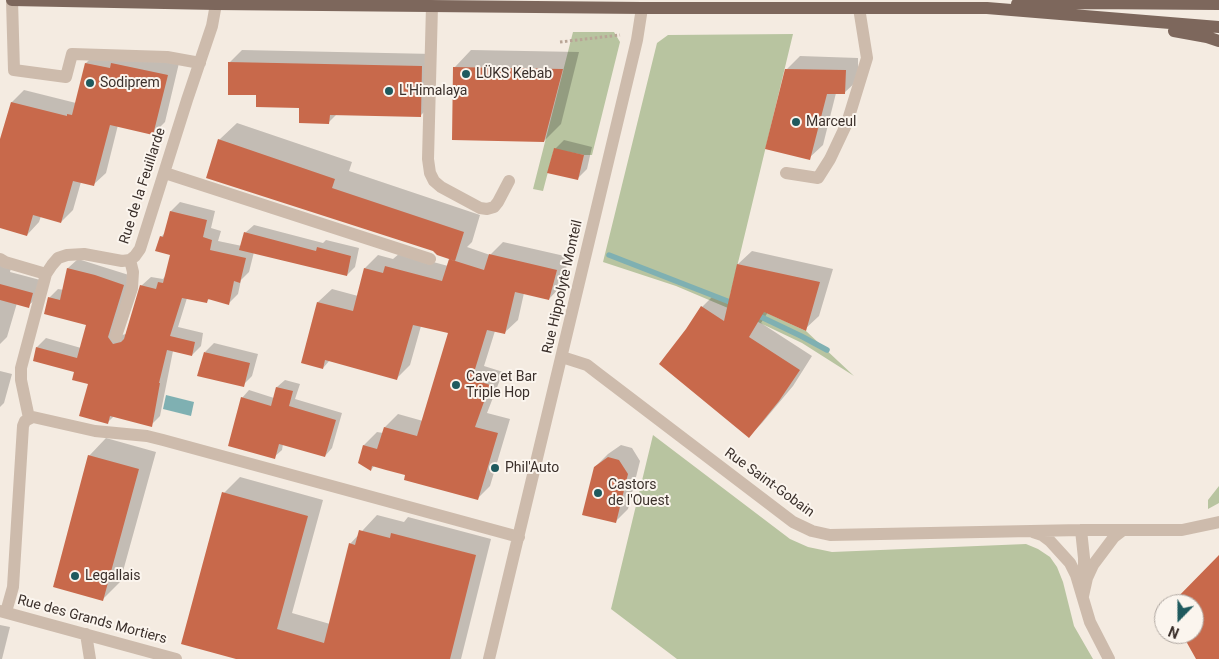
<!DOCTYPE html>
<meta charset="utf-8">
<style>
body{margin:0}
#map{position:relative;width:1219px;height:659px;overflow:hidden;background:#f4ebe1;font-family:Roboto,sans-serif}
canvas{display:block}
.north{position:absolute;left:1154px;top:594px;width:50px;height:50px;box-sizing:border-box;background:#fbf5ee;border:1px solid #aea6a0;border-radius:50%;rotate:202deg;font-size:14px;font-weight:700;line-height:20px;text-align:center;color:#3b302b}
.north::after{content:'';display:block;margin:auto;width:18px;height:22px;background:#1f5a5e;clip-path:polygon(50% 0,100% 100%,50% 72%,0 100%)}
</style>
<div id="map">
<canvas width="1219" height="659"></canvas>
<div class="north">N</div>
</div>
<script>
const c = document.querySelector('canvas').getContext('2d');
c.lineJoin = 'round';
function fill(path, color) { c.fillStyle = color; c.fill(path, 'evenodd'); }
const poly = rows => new Path2D(rows.map(r => 'M' + r).join(''));
function trace(path, color, width, dash) { c.strokeStyle = color; c.lineWidth = width; c.lineCap = dash ? 'butt' : 'round'; c.setLineDash(dash || []); c.stroke(path); }
function write(font, color, halo, rows, align = 'center') {
  c.font = font + ' Roboto,sans-serif'; c.lineWidth = 4; c.setLineDash([]); c.textBaseline = 'middle'; c.strokeStyle = halo; c.fillStyle = color; for (const [text, x, y, turn = 0] of rows) {
    c.save(); c.translate(x, y); c.rotate((+turn || 0) * Math.PI / 180); c.textAlign = isNaN(turn) ? turn : align; if (halo) c.strokeText(text, 0, 0); c.fillText(text, 0, 0); c.restore();
  }
}
fill(poly([
 [573,32,614,32,620,42,592,155,584,155,554,149,543,191,533,189],
 [793,34,730,296,806,331,854,376,802,343,735,311,676,286,603,262,657,43,668,35],
 [653,435,790,539,808,547,832,552,1026,544,1038,549,1050,557,1057,567,1063,582,1074,626,1093,659,677,659,611,609],
 [1219,486,1219,503,1208,509,1208,500]
]), '#b8c4a0');
fill(poly([
 [166,395,194,402,191,416,163,409]
]), '#7fb0b2');
fill(poly([
 [242,50,434,54,433,103,420,116,337,114,329,122,300,107,258,94,229,63],
 [471,50,579,52,561,124,544,141,455,67],
 [98,51,179,63,165,122,153,134,118,125,106,173,93,185,81,182,73,210,61,222,41,216,39,222,27,235,0,227,0,143,12,102,24,90,76,103,86,63],
 [800,56,858,58,858,80,844,93,836,93,823,145,809,158,786,70],
 [237,123,352,162,349,171,480,215,472,242,467,247,490,255,503,242,569,257,562,285,549,299,524,293,518,320,504,333,495,331,484,366,503,372,487,413,510,419,490,486,477,499,407,474,375,465,371,470,359,463,364,445,377,432,383,433,385,427,398,414,423,421,450,332,421,326,410,365,397,378,330,360,323,368,318,302,332,289,358,296,365,268,378,255,393,259,400,253,448,266,450,259,219,140],
 [564,140,592,147,587,169,578,178,555,149],
 [180,202,215,211,211,228,221,231,218,241,242,246,245,233,254,225,323,243,326,240,359,248,355,267,347,275,254,252,249,272,241,280,238,294,229,303,210,298,206,302,187,298,178,327,203,333,201,346,192,355,173,351,160,416,151,425,114,416,107,423,89,383,76,371,34,360,37,347,46,338,81,348,88,324,49,298,58,289,64,290,68,268,78,259,132,276,122,335,126,334,141,286,151,277,163,279,166,275,172,255,161,237,165,233,171,211],
 [752,251,833,269,819,316,805,329,768,312,761,323,812,356,793,386,762,423,749,436,687,330,702,307,715,294,729,303,738,264],
 [0,260,12,264,10,272,44,281,40,295,28,306,17,303,7,337,0,344],
 [214,343,258,354,252,376,243,385,205,352],
 [0,371,12,374,4,403,0,407],
 [285,380,300,384,295,399,342,413,332,448,325,456,283,444,282,450,274,457,242,398,249,390,274,398,277,387],
 [106,438,156,452,120,582,103,599,89,456],
 [621,445,632,448,640,461,628,509,615,522,595,467,608,454],
 [240,477,323,500,292,613,330,624,350,544,377,515,404,522,408,517,491,539,461,659,243,659,224,493],
 [0,625,10,627,2,659,0,659]
]), '#0003');
trace(poly([
 [609,255,735,304],
 [755,314,801,336,827,350]
]), '#7fb0b2', 5.5);
fill(poly([
 [228,62,422,66,421,117,330,115,329,124,299,123,299,108,256,107,256,95,228,95],
 [85,63,110,68,111,63,116,64,168,75,153,135,110,125,94,186,73,181,61,223,33,215,27,236,0,228,0,139,11,102,67,116,67,114,72,115],
 [453,67,563,69,544,142,452,140],
 [785,69,846,70,845,94,827,94,810,160,765,149],
 [218,139,335,179,332,188,464,232,455,261,437,255,433,251,206,178],
 [554,148,584,155,578,180,547,173],
 [170,211,207,220,203,237,212,240,210,250,246,258,240,283,234,281,229,305,208,299,207,303,182,298,170,336,195,342,192,356,167,350,159,383,160,383,152,427,110,416,108,424,79,416,88,384,72,380,74,372,33,361,36,347,77,358,86,325,44,314,48,297,60,300,67,268,95,275,124,285,108,337,113,344,121,342,124,339,140,285,156,289,158,282,163,283,170,255,155,251,160,236,163,237],
 [244,232,316,251,317,247,351,256,347,276,239,250],
 [489,254,557,270,549,300,515,292,505,334,487,330,472,379,490,385,475,427,498,433,478,500,404,480,405,475,386,470,372,466,371,471,358,463,363,445,377,449,384,427,417,436,448,333,413,325,397,380,325,360,323,369,301,363,317,302,353,311,364,268,383,273,385,266,442,281,449,259,484,270],
 [737,264,820,282,806,331,764,312,749,337,800,370,779,401,749,438,659,364,686,329,701,306,724,321],
 [0,284,33,293,29,308,0,300],
 [204,352,250,363,244,387,197,376],
 [276,387,293,391,289,406,336,420,325,457,279,444,275,459,228,446,241,397,271,406],
 [88,455,139,469,103,601,53,587],
 [608,457,619,460,628,474,616,523,582,515,594,467],
 [222,492,308,516,277,629,324,643,349,543,355,545,359,530,390,538,391,533,476,555,450,659,236,659,181,644],
 [1219,555,1219,659,1196,659,1182,634,1194,634,1194,604,1171,604]
]), '#c8694b');
trace(poly([
 [560,42,620,35]
]), '#b9a596', 3, [2.5, 2.5]);
trace(poly([
 [12,0,14,70,66,77,72,54,167,57,200,63],
 [432,6,428,159,430,173,434,181,441,187,480,208,487,209,494,207,498,202,509,181],
 [165,173,430,259],
 [786,173,818,178,830,159,847,123,867,58,859,8],
 [0,259,5,262,46,274],
 [116,336,132,288,133,272,130,260],
 [562,357,587,365,596,372,793,522,812,531,830,535,1081,530,1182,530,1219,522],
 [29,418,21,380,21,368,46,274,52,265,58,258,67,255,84,254,122,261,130,260,135,256,140,249,187,100,212,26,216,4],
 [1081,530,1084,558,1084,581],
 [1033,532,1042,535,1050,541,1070,563,1076,575,1090,622,1109,659],
 [1083,596,1087,578,1093,565,1114,537,1123,530],
 [0,611,176,659],
 [6,612,13,587,23,426,25,421,33,417,95,431,147,436,163,440,519,537],
 [86,634,90,659],
 [489,659,637,40,642,8]
]), '#cdbbac', 12);
trace(poly([
 [12,0,216,4,642,8,987,8,1219,27],
 [1017,4,1085,3,1219,4],
 [1174,31,1207,37,1219,41]
]), '#7d675c', 12);
for (const [x, y, r, color] of [
 [466,74,5,"#1f5a5e"],
 [90,83,5,"#1f5a5e"],
 [389,91,5,"#1f5a5e"],
 [796,122,5,"#1f5a5e"],
 [456,385,5,"#1f5a5e"],
 [495,468,5,"#1f5a5e"],
 [598,493,5,"#1f5a5e"],
 [75,576,5,"#1f5a5e"]
]) { const dot = new Path2D(); dot.arc(x, y, r, 0, 2 * Math.PI); c.fillStyle = color; c.fill(dot); trace(dot, '#fbf5ee', 2); }
write('14px', '#3b302b', '#fbf5ee', [
 ["LÜKS Kebab",476,74],
 ["Sodiprem",100,83],
 ["L'Himalaya",399,91],
 ["Marceul",806,122],
 ["Cave et Bar",466,377],
 ["Triple Hop",466,393],
 ["Phil'Auto",505,468],
 ["Castors",608,485],
 ["de l'Ouest",608,501],
 ["Legallais",85,576]
], 'left');
write('14px', '#3b302b', '#fbf5ee', [
 ["Rue de la Feuillarde",143,186,-72],
 ["Rue Hippolyte Monteil",563,287,-77],
 ["Rue Saint-Gobain",769,483,36],
 ["Rue des Grands Mortiers",92,620,15]
]);
</script>
